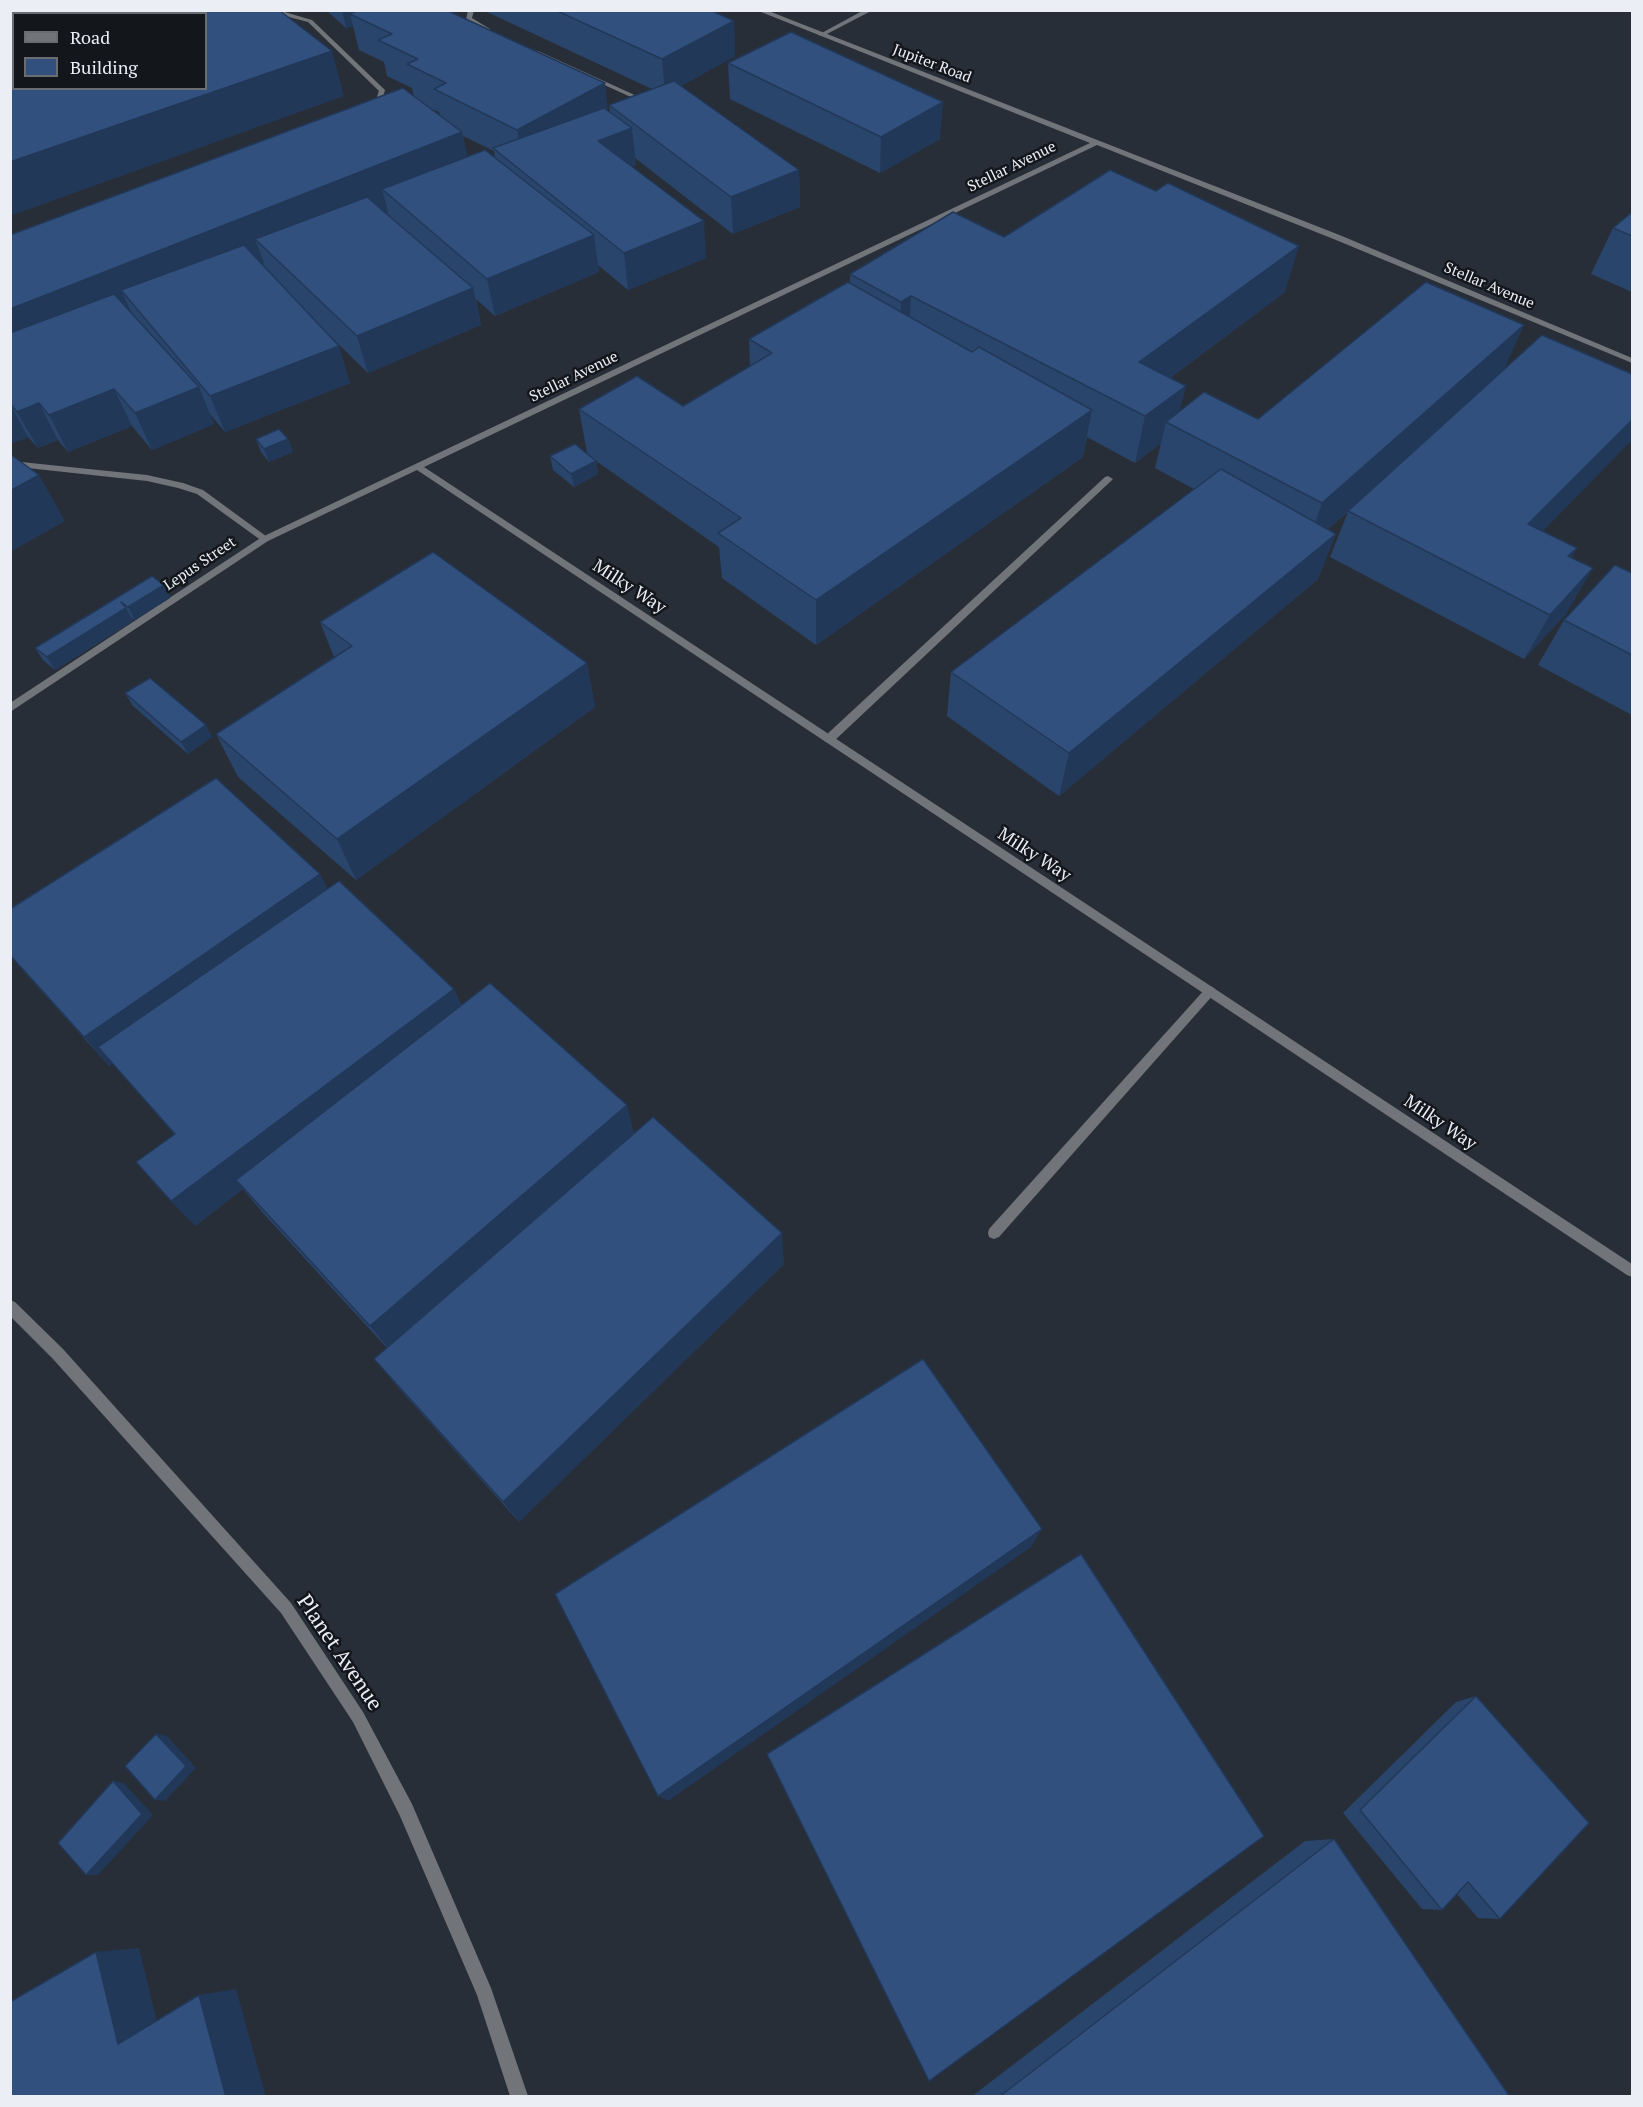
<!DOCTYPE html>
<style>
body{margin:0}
#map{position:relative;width:1643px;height:2107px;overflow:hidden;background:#282e38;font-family:"PT Serif",serif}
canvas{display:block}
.frame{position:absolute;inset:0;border:12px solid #ebeff5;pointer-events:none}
.legend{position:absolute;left:12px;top:12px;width:195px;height:78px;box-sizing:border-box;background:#13161a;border:2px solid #696d72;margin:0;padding:8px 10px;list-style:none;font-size:18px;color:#ebeff5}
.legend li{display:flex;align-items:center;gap:12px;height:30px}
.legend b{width:30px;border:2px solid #696d72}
</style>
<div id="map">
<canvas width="1643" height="2107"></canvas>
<div class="frame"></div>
<ul class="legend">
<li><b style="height:8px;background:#717479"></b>Road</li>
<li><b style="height:16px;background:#31507e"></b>Building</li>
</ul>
</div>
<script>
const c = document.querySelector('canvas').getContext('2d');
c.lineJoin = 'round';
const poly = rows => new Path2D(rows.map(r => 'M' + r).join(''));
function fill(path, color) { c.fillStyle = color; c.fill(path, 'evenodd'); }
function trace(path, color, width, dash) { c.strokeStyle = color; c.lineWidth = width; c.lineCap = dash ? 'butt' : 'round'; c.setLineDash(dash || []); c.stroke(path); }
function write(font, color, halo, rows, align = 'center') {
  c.font = font + ' "PT Serif",serif'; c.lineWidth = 5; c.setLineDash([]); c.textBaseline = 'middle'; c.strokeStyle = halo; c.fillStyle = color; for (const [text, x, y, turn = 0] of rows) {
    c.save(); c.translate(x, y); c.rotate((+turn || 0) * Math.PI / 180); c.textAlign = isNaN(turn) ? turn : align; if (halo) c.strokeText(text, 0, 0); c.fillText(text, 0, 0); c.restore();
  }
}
fill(poly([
 [33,10,40,10,41,14,34,14,33,10],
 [468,10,474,10,472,18,490,29,490,31,486,31,466,20,468,10],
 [864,10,873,10,823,36,818,35,864,10],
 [281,11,312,20,385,90,379,113,372,111,379,91,308,22,281,15,268,17,265,15,281,11],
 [534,51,538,51,650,102,644,103,534,53,534,51],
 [10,57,14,57,14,61,10,61,10,57],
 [21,462,147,475,183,483,203,490,270,539,268,541,262,541,197,494,178,488,147,481,18,467,18,463,21,462],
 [1108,476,1113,479,1111,481,833,742,825,742,824,739,825,736,1105,477,1108,476],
 [1210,986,1214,988,1216,991,1214,994,999,1237,994,1239,989,1237,988,1233,989,1229,1206,988,1210,986]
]), '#717479');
fill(poly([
 [756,10,766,10,1342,236,1632,358,1632,363,1336,240,1097,145,424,467,1632,1264,1632,1277,1627,1275,417,470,268,541,10,712,10,703,262,537,1090,143,756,10],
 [10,1300,15,1302,63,1349,291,1603,363,1712,412,1804,491,1988,528,2096,510,2096,477,1995,400,1816,353,1722,281,1613,53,1359,10,1316,10,1300]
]), '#717479');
fill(poly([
 [326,10,446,10,610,112,609,105,652,89,487,12,486,10,710,10,734,21,735,56,681,86,799,170,800,207,733,234,635,158,636,165,632,166,706,258,628,290,598,265,599,272,495,316,476,299,481,325,368,373,327,333,350,383,225,432,210,414,214,424,152,450,132,426,68,452,58,440,38,448,28,437,10,444,10,235,414,97,412,88,387,76,384,62,359,50,353,26,346,28],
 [428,107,439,112,440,115],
 [463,136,494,151,495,158,467,157],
 [728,63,940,139,880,173,730,99],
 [1632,212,1632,292,1591,274,1613,228],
 [1004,237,1285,292,1170,378,1180,411,1258,419,1504,369,1543,531,1577,548,1571,558,1566,614,1524,659,1330,557,1348,512,1328,529,1318,579,1059,796,947,716,951,672,1194,489,1155,468,1161,443,1135,463,1087,437,1083,457,816,645,722,578,719,547,596,461,598,474,574,487,553,470,550,456,587,453,579,409,683,406,750,366,749,339,850,282,850,274],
 [256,439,288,439,293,452,269,462,261,452],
 [1632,573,1632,715,1538,665,1564,620],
 [164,585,170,598,135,620,132,618,133,621,55,670,43,660,35,648],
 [320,622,587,663,595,707,356,880,238,777,216,734,334,657],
 [125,693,212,737,188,754,133,706],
 [327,889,454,989,461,1005,634,1133,784,1264,519,1522,396,1385,374,1359,387,1348,262,1212,243,1189,195,1226,174,1134,112,1063,109,1066,10,956,10,909],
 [1476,1696,1500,1919,1478,1918,1457,1894,1442,1910,1422,1909,1343,1813,1456,1702],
 [1334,1839,1510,2097,971,2097,1305,1841]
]), '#2a456c');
fill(poly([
 [10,10,17,10,19,14,14,14,14,34,10,34],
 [342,10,404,10,350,14,353,26,346,28],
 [734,21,735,56,665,95,662,59],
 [332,51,344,96,10,216,10,162],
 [605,83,609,120,523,166,517,130],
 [943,102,940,139,880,173,881,137],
 [632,128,636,165,603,178,598,141],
 [462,132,472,178,382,189,388,212,275,258,255,239,264,263,141,313,121,290,133,316,10,366,10,309],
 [799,170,800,207,733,234,731,197],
 [704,221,706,258,628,290,624,253],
 [594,235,599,272,495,316,487,279],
 [1299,246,1285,292,1129,408,1139,362],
 [473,288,481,325,368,373,357,336],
 [911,296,908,342,899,348,901,302],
 [1524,325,1503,372,1306,549,1322,503],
 [339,346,350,383,225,432,210,396],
 [1186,386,1176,427,1166,422,1161,443,1135,463,1145,416],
 [199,387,214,424,152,450,135,413],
 [114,389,132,426,68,452,49,415],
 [39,403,58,440,38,448,17,412],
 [10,404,28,437,10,444],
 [1092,410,1083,457,816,645,816,600],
 [1632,420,1632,440,1505,570,1528,524],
 [288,439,293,452,269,462,264,449],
 [596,461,598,474,574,487,571,474],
 [39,475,65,521,10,552,10,491],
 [1336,534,1318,579,1059,796,1069,753],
 [1577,548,1551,593,1568,556],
 [1593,568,1566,614,1524,659,1550,615],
 [164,585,170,598,135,620,128,607],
 [126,608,133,621,55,670,47,657],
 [587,663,595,707,356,880,337,839],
 [206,725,212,737,188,754,181,742],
 [320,874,336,906,109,1066,84,1037],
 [454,989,466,1019,236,1180,243,1189,195,1226,171,1201],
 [627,1105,636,1140,392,1353,370,1326],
 [782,1233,784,1264,519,1522,503,1502],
 [1042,1529,1031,1547,668,1801,658,1796],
 [156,1734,167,1736,196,1768,165,1801,155,1800],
 [113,1781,124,1783,153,1815,98,1875,86,1875],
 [139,1948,160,2034,118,2044,96,1952],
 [236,1989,266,2097,226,2097,199,1995]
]), '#223858');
const building = poly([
 [169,10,279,10,332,51,10,162,10,61,14,60,14,88,206,88,206,14,160,14,169,10],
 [358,10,446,10,605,83,517,130,434,89,446,83,407,64,418,59,378,40,392,34,350,14,358,10],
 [555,10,710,10,734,21,662,59,555,10],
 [791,32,943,102,881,137,728,63,791,32],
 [674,81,799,170,731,197,609,105,674,81],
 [403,88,462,132,10,309,10,235,403,88],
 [604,108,632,128,598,141,704,221,624,253,493,148,604,108],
 [485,150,594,235,487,279,382,189,485,150],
 [1110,170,1156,191,1168,183,1299,246,1139,362,1186,386,1145,416,911,296,901,302,850,274,953,212,1004,237,1110,170],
 [367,197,473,288,357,336,255,239,367,197],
 [1632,212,1632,236,1613,228,1632,212],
 [244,245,339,346,210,396,121,290,244,245],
 [848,282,972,352,979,347,1092,410,816,600,718,533,741,518,579,409,637,376,683,406,772,353,749,339,848,282],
 [1426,282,1524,325,1322,503,1166,422,1204,392,1258,419,1426,282],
 [114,294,199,387,135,413,114,389,49,415,39,403,17,412,10,403,10,333,114,294],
 [1542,335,1632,374,1632,420,1528,524,1577,548,1568,556,1593,568,1550,615,1348,511,1542,335],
 [279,429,288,439,264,449,256,439,279,429],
 [575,444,596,461,571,474,550,456,575,444],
 [10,454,39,475,10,491,10,454],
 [1221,469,1336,534,1069,753,951,672,1221,469],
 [433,552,587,663,337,839,216,734,352,646,320,622,433,552],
 [1615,565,1632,573,1632,655,1564,620,1615,565],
 [152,576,164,585,128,607,121,602,126,608,47,657,35,648,152,576],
 [150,678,206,725,181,742,125,693,150,678],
 [216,778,320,874,84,1037,10,955,10,909,216,778],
 [339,881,454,989,171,1201,136,1162,175,1134,98,1047,339,881],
 [490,983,627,1105,370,1326,236,1180,490,983],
 [653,1117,782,1233,503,1502,374,1359,653,1117],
 [923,1359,1042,1529,658,1796,555,1594,923,1359],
 [1081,1554,1264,1836,929,2081,767,1754,1081,1554],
 [1476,1696,1589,1823,1500,1919,1468,1882,1442,1910,1360,1810,1476,1696],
 [156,1734,186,1766,155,1800,125,1766,156,1734],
 [113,1781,142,1814,86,1875,58,1843,113,1781],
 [1334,1839,1510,2097,999,2097,1334,1839],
 [96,1952,118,2044,199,1995,226,2097,10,2097,10,2002,96,1952]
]);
fill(building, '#31507e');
trace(building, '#223858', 1.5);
write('15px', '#ebeff5', '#13161a', [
 ["Jupiter Road",932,64,21],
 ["Stellar Avenue",1012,167,-26],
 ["Stellar Avenue",1489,286,23],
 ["Stellar Avenue",574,377,-26],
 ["Lepus Street",200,564,-34]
]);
write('18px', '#ebeff5', '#13161a', [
 ["Milky Way",629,587,33],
 ["Milky Way",1034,855,33],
 ["Milky Way",1440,1123,34]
]);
write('21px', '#ebeff5', '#13161a', [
 ["Planet Avenue",339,1653,56]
]);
</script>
